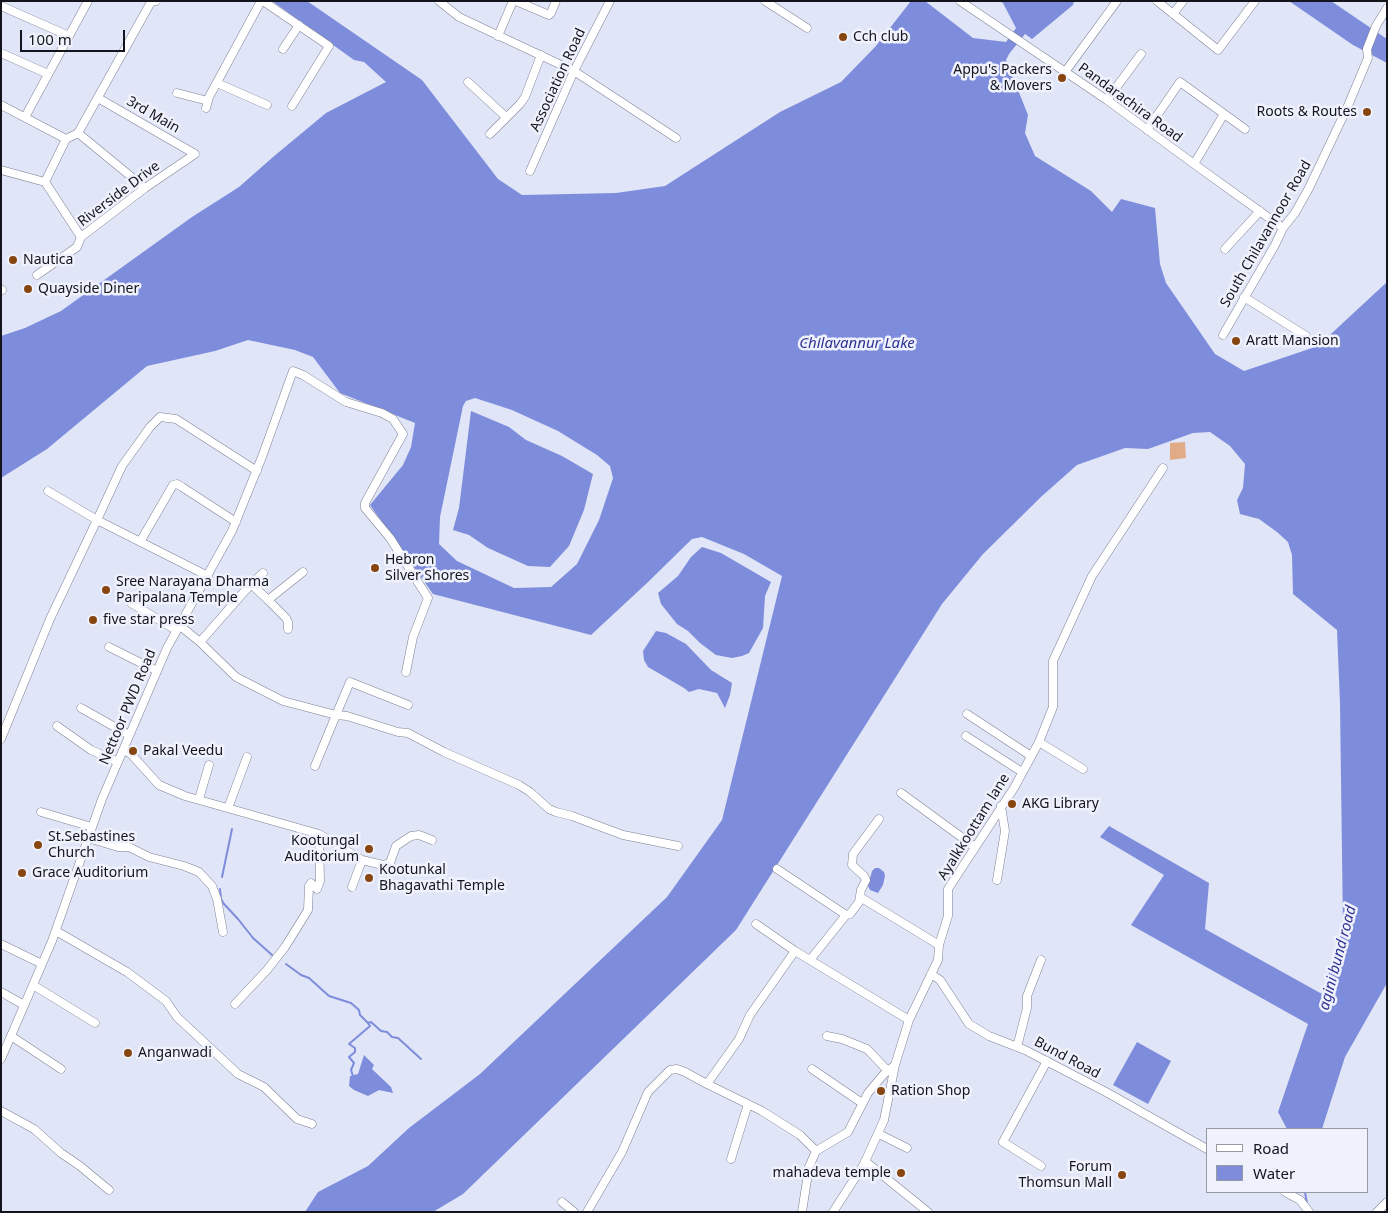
<!DOCTYPE html>
<style>
body{margin:0}
#map{position:relative;width:1388px;height:1213px;overflow:hidden;background:#e0e5f7;font-family:"Noto Sans",sans-serif}
canvas{display:block}
.frame{position:absolute;inset:0;border:2px solid #14151c;pointer-events:none}
.legend{position:absolute;left:1206px;top:1128px;width:162px;height:65px;box-sizing:border-box;background:#eff2fd;border:1px solid #979aa3;margin:0;padding:6px 9px;list-style:none;font-size:15px;color:#14151c}
.legend li{display:flex;align-items:center;gap:10px;height:25px}
.legend b{width:25px;border:1px solid #979aa3}
.scale{position:absolute;left:20px;top:30px;width:105px;height:22px;box-sizing:border-box;border:2px solid #14151c;border-top:0;padding-left:6px;font-size:15px;line-height:18px;white-space:nowrap;color:#14151c;-webkit-text-stroke:4px #eff2fd;paint-order:stroke}
</style>
<div id="map">
<canvas width="1388" height="1213"></canvas>
<div class="frame"></div>
<ul class="legend">
<li><b style="height:6px;background:#fff"></b>Road</li>
<li><b style="height:14px;background:#7e8cdc"></b>Water</li>
</ul>
<div class="scale">100 m</div>
</div>
<script>
const c = document.querySelector('canvas').getContext('2d');
c.lineJoin = 'round';
function fill(path, color) { c.fillStyle = color; c.fill(path, 'evenodd'); }
const poly = rows => new Path2D(rows.map(r => 'M' + r).join(''));
function trace(path, color, width, dash) { c.strokeStyle = color; c.lineWidth = width; c.lineCap = dash ? 'butt' : 'round'; c.setLineDash(dash || []); c.stroke(path); }
function write(font, color, halo, rows, align = 'center') {
  c.font = font + ' "Noto Sans",sans-serif'; c.lineWidth = 5; c.setLineDash([]); c.textBaseline = 'middle'; c.strokeStyle = halo; c.fillStyle = color; for (const [text, x, y, turn = 0] of rows) {
    c.save(); c.translate(x, y); c.rotate((+turn || 0) * Math.PI / 180); c.textAlign = isNaN(turn) ? turn : align; if (halo) c.strokeText(text, 0, 0); c.fillText(text, 0, 0); c.restore();
  }
}
fill(poly([
 [1185,442,1186,458,1170,460,1170,443]
]), '#e1ab88');
fill(poly([
 [272,1,307,1,422,80,498,179,522,195,616,193,665,186,780,112,841,82,875,47,911,1,925,1,973,38,1006,42,1016,28,1003,3,999,1,1074,1,1073,5,1032,39,1025,34,1009,54,1006,60,1028,115,1025,133,1035,156,1091,191,1112,212,1121,199,1155,208,1160,264,1166,283,1215,354,1244,371,1318,346,1387,282,1387,983,1345,1057,1322,1129,1287,1129,1278,1112,1308,1024,1131,925,1164,875,1100,837,1109,826,1209,883,1205,929,1322,994,1343,928,1340,703,1337,630,1293,594,1292,555,1288,542,1277,532,1259,519,1240,514,1237,500,1243,488,1245,464,1230,446,1210,432,1193,433,1148,449,1125,448,1077,465,1042,496,983,554,942,604,736,930,463,1194,433,1212,305,1212,318,1192,368,1166,409,1128,480,1074,667,897,722,820,782,576,744,554,702,537,692,539,647,583,591,635,433,594,370,505,403,465,411,447,415,423,340,393,313,357,295,350,248,340,215,351,147,366,47,449,1,478,1,336,25,328,61,311,192,217,239,187,273,157,326,113,386,82,364,62,354,60],
 [475,398,512,410,558,431,597,455,610,466,613,478,599,520,577,564,551,587,514,588,457,561,439,544,440,517,463,406,466,401],
 [1289,1,1331,1,1387,39,1387,63,1353,45],
 [471,411,509,427,526,440,562,456,593,474,584,510,569,546,550,567,528,566,488,548,469,535,453,530,459,508],
 [702,547,721,553,771,582,765,596,763,628,749,653,742,656,732,658,716,655,700,643,688,631,677,624,661,604,658,593,678,576,691,557],
 [656,631,666,633,686,644,711,670,732,683,730,695,725,708,717,693,699,689,689,692,684,688,648,667,644,660,643,651],
 [875,868,879,868,884,872,885,876,883,885,878,893,870,890,868,886,872,871],
 [1137,1042,1171,1061,1148,1104,1113,1085],
 [364,1055,374,1065,372,1069,391,1087,393,1093,379,1090,368,1096,354,1090,349,1086,350,1076,358,1074]
]), '#7e8cdc');
trace(poly([
 [222,877,232,829],
 [220,889,221,899,224,904,238,919,253,938,272,955],
 [286,964,301,975,309,978,329,996,351,1003,359,1010,360,1015,368,1023,370,1026,349,1044,355,1048,355,1052,349,1057,354,1063,351,1070,353,1076],
 [368,1023,371,1022,381,1031,387,1032,392,1037,398,1038,421,1059],
 [1305,1192,1307,1204]
]), '#7e8cdc', 2);
const minor = poly([
 [263,1,329,46,292,106],
 [439,1,459,17,574,71,676,138],
 [516,1,549,15,551,13,556,1],
 [765,1,807,28],
 [960,1,1107,100,1194,164,1283,228],
 [1157,1,1218,50,1255,1],
 [1,6,69,36],
 [1173,14,1183,1],
 [498,36,513,1],
 [283,49,299,25],
 [1,53,48,74],
 [1065,72,1117,1],
 [468,82,506,117],
 [217,83,267,105],
 [177,93,208,101],
 [1107,100,1141,54],
 [1,105,66,139],
 [206,108,209,97,261,1],
 [25,117,88,1],
 [1147,130,1180,82,1245,129],
 [78,133,145,188],
 [490,134,520,104,525,97,541,55],
 [1194,164,1224,114],
 [1,170,45,182,81,237],
 [530,171,574,71,610,1],
 [45,182,66,139,78,133,151,2,156,1],
 [1225,249,1260,211],
 [37,275,77,247,81,237,145,188,195,154,98,98],
 [1,290,2,290],
 [1244,297,1306,336],
 [1223,335,1275,245,1283,228,1295,213,1309,188,1347,108,1368,58,1367,49,1376,26,1387,8],
 [140,542,173,485,177,484,182,487,236,522],
 [208,576,97,520,122,466,150,427,160,417,176,419,257,471],
 [251,584,263,573],
 [268,600,286,618,288,622,288,629],
 [131,603,176,630],
 [179,625,200,642,251,584,268,600,303,572],
 [200,642,236,677,283,701,336,715,315,766],
 [109,647,157,671],
 [408,705,350,682,336,715,347,716,398,732,408,733,444,752,519,785,530,792,549,809,556,812,572,816,623,835,678,846],
 [81,708,129,735],
 [967,714,1031,756],
 [57,726,91,750,118,762],
 [966,736,1022,772],
 [1,739,50,619,97,520,48,491],
 [1039,742,1083,769],
 [123,750,130,753,159,785,185,796,319,834,362,860,383,865,390,863,396,846,411,836,419,835,432,840],
 [901,793,975,847],
 [199,799,209,765],
 [228,808,247,757],
 [41,812,92,827],
 [88,838,118,847,129,847,149,857,184,866,199,872,212,886,217,899,223,932],
 [777,869,846,915,850,914,859,902,861,890,866,880,864,876,852,865,853,854,879,819],
 [997,880,1005,831,1001,806],
 [352,887,362,860],
 [860,897,939,945],
 [756,924,795,951,909,1020],
 [56,931,127,972,166,1001,177,1017,238,1074,264,1087,297,1119,312,1124],
 [1,944,42,964],
 [810,960,846,915],
 [931,974,940,980,969,1024,989,1036,1025,1050,1106,1092,1207,1149],
 [33,985,95,1023],
 [1,992,24,1005],
 [235,1004,267,970,285,947,308,910,309,886,311,883,317,889,320,881,319,834],
 [11,1036,61,1069],
 [827,1036,842,1039,867,1049,888,1071],
 [1017,1047,1027,1008,1027,996,1041,960],
 [1,1059,52,941,102,799,167,648,232,531,262,457,293,371,303,375,346,402,382,413,393,419,403,434,365,503,365,508,390,538,428,598,413,637,406,672],
 [812,1069,862,1103],
 [707,1084,762,1111,800,1135,816,1151],
 [1,1111,34,1129,61,1153,80,1166,109,1190],
 [879,1134,907,1148],
 [731,1159,748,1104],
 [865,1161,928,1212],
 [1041,1166,1003,1142,1047,1061],
 [1285,1192,1300,1200,1309,1212],
 [562,1202,574,1212],
 [587,1212,622,1152,648,1092,670,1070,677,1069,685,1072,707,1084,739,1039,750,1015,795,951],
 [802,1212,809,1167,816,1151,848,1132,868,1093,884,1074,895,1065],
 [833,1212,864,1164,884,1120,895,1065,909,1020,938,960,939,945,948,916,948,889,1014,788,1039,742,1053,707,1053,661,1092,576,1163,468],
 [1377,1212,1387,1202]
]);
trace(minor, '#7d8192', 9);
trace(minor, '#fff', 8);
for (const [x, y, r, color] of [
 [843,37,5,"#874610"],
 [1062,78,5,"#874610"],
 [1367,112,5,"#874610"],
 [13,260,5,"#874610"],
 [28,289,5,"#874610"],
 [1236,341,5,"#874610"],
 [375,568,5,"#874610"],
 [106,590,5,"#874610"],
 [93,620,5,"#874610"],
 [133,751,5,"#874610"],
 [1012,804,5,"#874610"],
 [38,845,5,"#874610"],
 [369,849,5,"#874610"],
 [22,873,5,"#874610"],
 [369,878,5,"#874610"],
 [128,1053,5,"#874610"],
 [881,1091,5,"#874610"],
 [901,1173,5,"#874610"],
 [1122,1175,5,"#874610"]
]) { const dot = new Path2D(); dot.arc(x, y, r, 0, 2 * Math.PI); c.fillStyle = color; c.fill(dot); trace(dot, '#eff2fd', 2); }
write('14px', '#14151c', '#eff2fd', [
 ["Cch club",853,37],
 ["Appu's Packers",1052,70,"right"],
 ["& Movers",1052,86,"right"],
 ["Roots & Routes",1357,112,"right"],
 ["Nautica",23,260],
 ["Quayside Diner",38,289],
 ["Aratt Mansion",1246,341],
 ["Hebron",385,560],
 ["Silver Shores",385,576],
 ["Sree Narayana Dharma",116,582],
 ["Paripalana Temple",116,598],
 ["five star press",103,620],
 ["Pakal Veedu",143,751],
 ["AKG Library",1022,804],
 ["St.Sebastines",48,837],
 ["Church",48,853],
 ["Kootungal",359,841,"right"],
 ["Auditorium",359,857,"right"],
 ["Kootunkal",379,870],
 ["Bhagavathi Temple",379,886],
 ["Grace Auditorium",32,873],
 ["Anganwadi",138,1053],
 ["Ration Shop",891,1091],
 ["Forum",1112,1167,"right"],
 ["Thomsun Mall",1112,1183,"right"],
 ["mahadeva temple",891,1173,"right"]
], 'left');
write('14px', '#14151c', '#eff2fd', [
 ["Association Road",558,80,-65],
 ["Pandarachira Road",1130,103,36],
 ["3rd Main",153,115,30],
 ["Riverside Drive",119,194,-37],
 ["South Chilavannoor Road",1266,234,-60],
 ["Nettoor PWD Road",128,707,-67],
 ["Ayalkkoottam lane",974,827,-58],
 ["Bund Road",1067,1058,28]
]);
write('italic 15px', '#303390', '#eff2fd', [
 ["Chilavannur Lake",857,344],
 ["agini bund road",1338,958,-75]
]);
</script>
